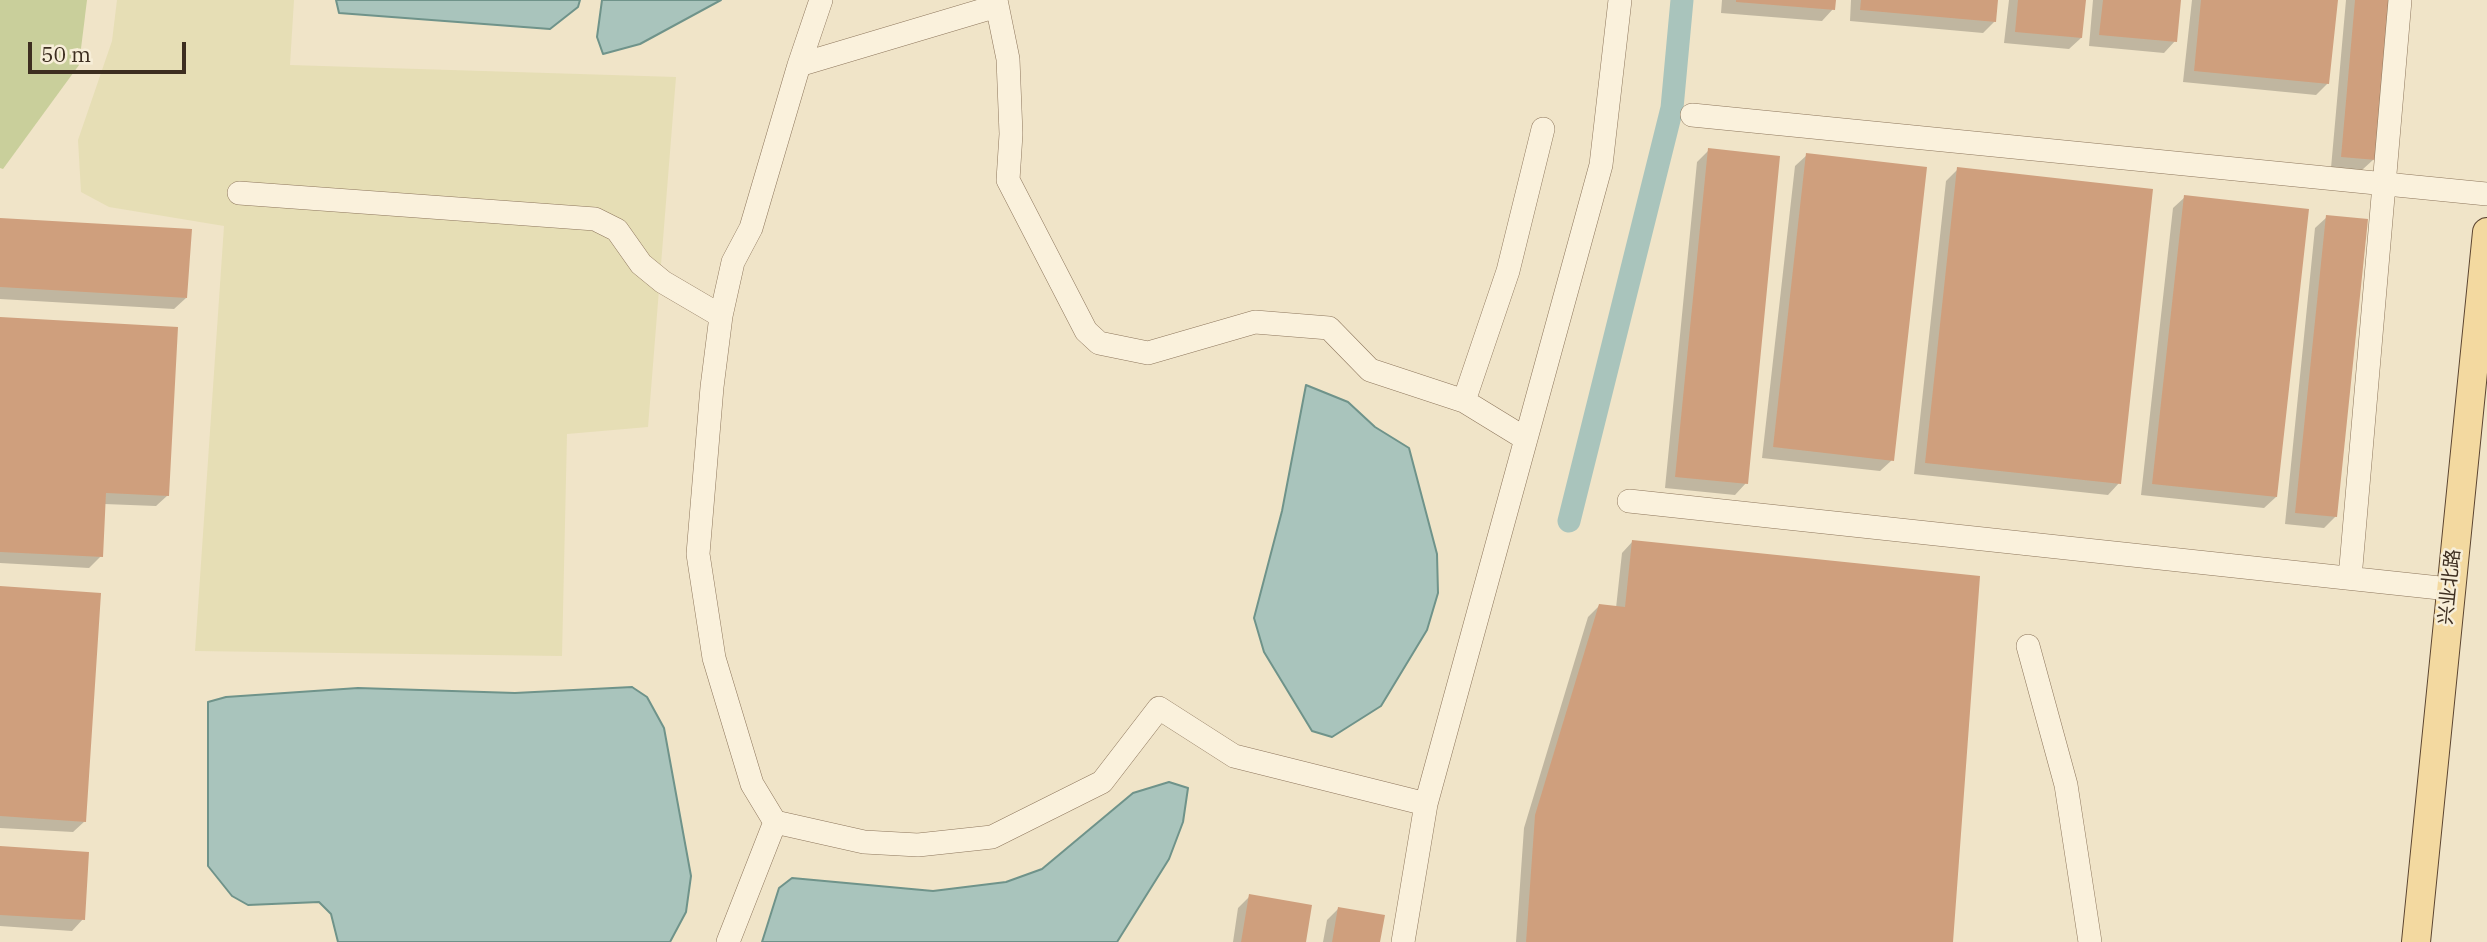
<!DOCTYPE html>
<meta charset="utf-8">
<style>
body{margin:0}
#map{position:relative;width:2487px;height:942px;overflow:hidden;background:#f0e4c8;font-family:"IBM Plex Serif",serif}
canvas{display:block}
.scale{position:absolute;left:28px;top:42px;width:158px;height:32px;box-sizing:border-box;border:4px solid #3d2e20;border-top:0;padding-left:9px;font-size:21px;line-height:24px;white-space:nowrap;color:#3d2e20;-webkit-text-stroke:5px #f7eed8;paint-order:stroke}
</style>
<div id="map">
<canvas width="2487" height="942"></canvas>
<div class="scale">50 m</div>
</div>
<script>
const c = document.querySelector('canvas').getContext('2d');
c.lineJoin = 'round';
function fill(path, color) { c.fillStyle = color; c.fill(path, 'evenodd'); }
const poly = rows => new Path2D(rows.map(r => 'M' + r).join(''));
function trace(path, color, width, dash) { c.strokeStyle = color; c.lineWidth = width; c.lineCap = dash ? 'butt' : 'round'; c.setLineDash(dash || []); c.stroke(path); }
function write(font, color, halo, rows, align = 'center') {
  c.font = font + ' "IBM Plex Serif","Noto Sans SC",serif'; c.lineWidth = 5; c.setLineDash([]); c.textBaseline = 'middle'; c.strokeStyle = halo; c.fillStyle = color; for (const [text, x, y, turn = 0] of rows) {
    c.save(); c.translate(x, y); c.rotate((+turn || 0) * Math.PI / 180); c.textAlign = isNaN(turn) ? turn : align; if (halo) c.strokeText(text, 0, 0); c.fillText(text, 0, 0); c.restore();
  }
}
fill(poly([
 [117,0,294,0,290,65,676,77,648,427,567,434,562,656,195,651,224,226,109,207,81,192,78,140,112,41]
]), '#e6deb5');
fill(poly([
 [0,0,87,0,79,65,3,169,0,168]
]), '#c9cf9b');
const water = poly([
 [336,0,580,0,578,7,550,29,339,13,336,0],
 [602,0,721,0,640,44,603,54,597,37,602,0],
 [1306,385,1348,402,1375,427,1409,448,1437,554,1438,593,1427,630,1381,706,1332,737,1312,731,1264,652,1254,618,1282,511,1306,385],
 [632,687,647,697,664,728,691,876,686,912,670,942,338,942,331,914,319,902,248,905,232,896,208,866,208,702,226,697,358,688,515,693,632,687],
 [1169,782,1188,788,1183,822,1169,859,1117,942,762,942,779,888,792,878,933,891,1006,882,1042,869,1133,793,1169,782]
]);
fill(water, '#a9c4bc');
trace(water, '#6f938a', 2);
fill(poly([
 [1722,0,1834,0,1833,9,1822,21,1721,13],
 [1851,0,1997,0,1995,21,1983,33,1850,21],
 [2009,0,2084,0,2081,38,2069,49,2004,43],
 [2093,0,2179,0,2175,41,2164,53,2089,46],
 [2192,0,2336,0,2328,83,2316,95,2183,82],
 [2346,0,2388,0,2374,159,2362,170,2331,168],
 [1709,150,1746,483,1735,495,1665,488,1697,162],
 [1807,155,1892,460,1880,471,1762,458,1795,166],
 [1958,169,2119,483,2108,495,1914,474,1946,181],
 [2185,197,2276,497,2264,508,2141,495,2173,208],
 [2327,217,2336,516,2324,528,2285,524,2315,228],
 [0,220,186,298,174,309,0,299],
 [0,319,168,495,156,506,104,504,101,556,89,568,0,563],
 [1633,541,1952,942,1516,942,1524,828,1588,617,1599,606,1616,608,1622,553],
 [0,588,85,821,73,832,0,828],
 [0,848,83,919,72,931,0,926],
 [1250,896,1304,942,1233,942,1238,908],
 [1338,909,1378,942,1323,942,1327,920]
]), '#0003');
trace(poly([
 [1569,521,1672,108,1682,0]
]), '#a9c4bc', 23);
fill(poly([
 [1736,0,1836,0,1835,10,1736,2],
 [1861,0,1998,0,1996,22,1860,10],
 [2018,0,2086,0,2082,38,2015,32],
 [2103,0,2181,0,2177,42,2099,35],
 [2201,0,2338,0,2329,84,2194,71],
 [2355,0,2389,0,2376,160,2341,157],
 [1708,148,1780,156,1748,484,1675,477],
 [1806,153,1927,167,1894,461,1773,447],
 [1957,167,2153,189,2121,484,1925,463],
 [2184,195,2309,209,2277,497,2152,484],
 [2326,215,2368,219,2337,517,2295,513],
 [0,218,192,229,187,298,0,287],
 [0,317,178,327,169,496,106,493,103,557,0,552],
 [1632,540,1980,576,1953,942,1526,942,1535,815,1599,604,1625,607],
 [0,586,101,593,86,822,0,816],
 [0,846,89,852,85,920,0,915],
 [1249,894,1312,905,1306,942,1241,942],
 [1338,907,1385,915,1380,942,1332,942]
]), '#cf9f7d');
const minor = poly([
 [821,0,799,65,751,228,733,262,721,316,712,387,698,554,714,658,752,784,775,822,864,842,918,845,992,837,1102,782,1159,708,1234,756,1426,804],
 [996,0,1008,59,1011,134,1008,180,1086,331,1099,343,1148,353,1255,322,1329,328,1370,370,1464,401,1526,439],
 [799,65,997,6],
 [1692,115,2487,194],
 [239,193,595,219,617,230,641,264,663,282,721,316],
 [1464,401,1508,271,1543,129],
 [1629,501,2449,589],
 [2350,578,2400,0],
 [2028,646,2066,785,2090,942],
 [728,942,775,822],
 [1403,942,1426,804,1601,165,1620,0]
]);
const major = poly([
 [2416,942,2487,232]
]);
trace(minor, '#8d765c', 24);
trace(major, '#5b4430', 30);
trace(minor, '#faf1dc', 23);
trace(major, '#f3d9a0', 28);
write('19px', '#3d2e20', '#f7eed8', [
 ["兴业北路",2450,587,-84]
]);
</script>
